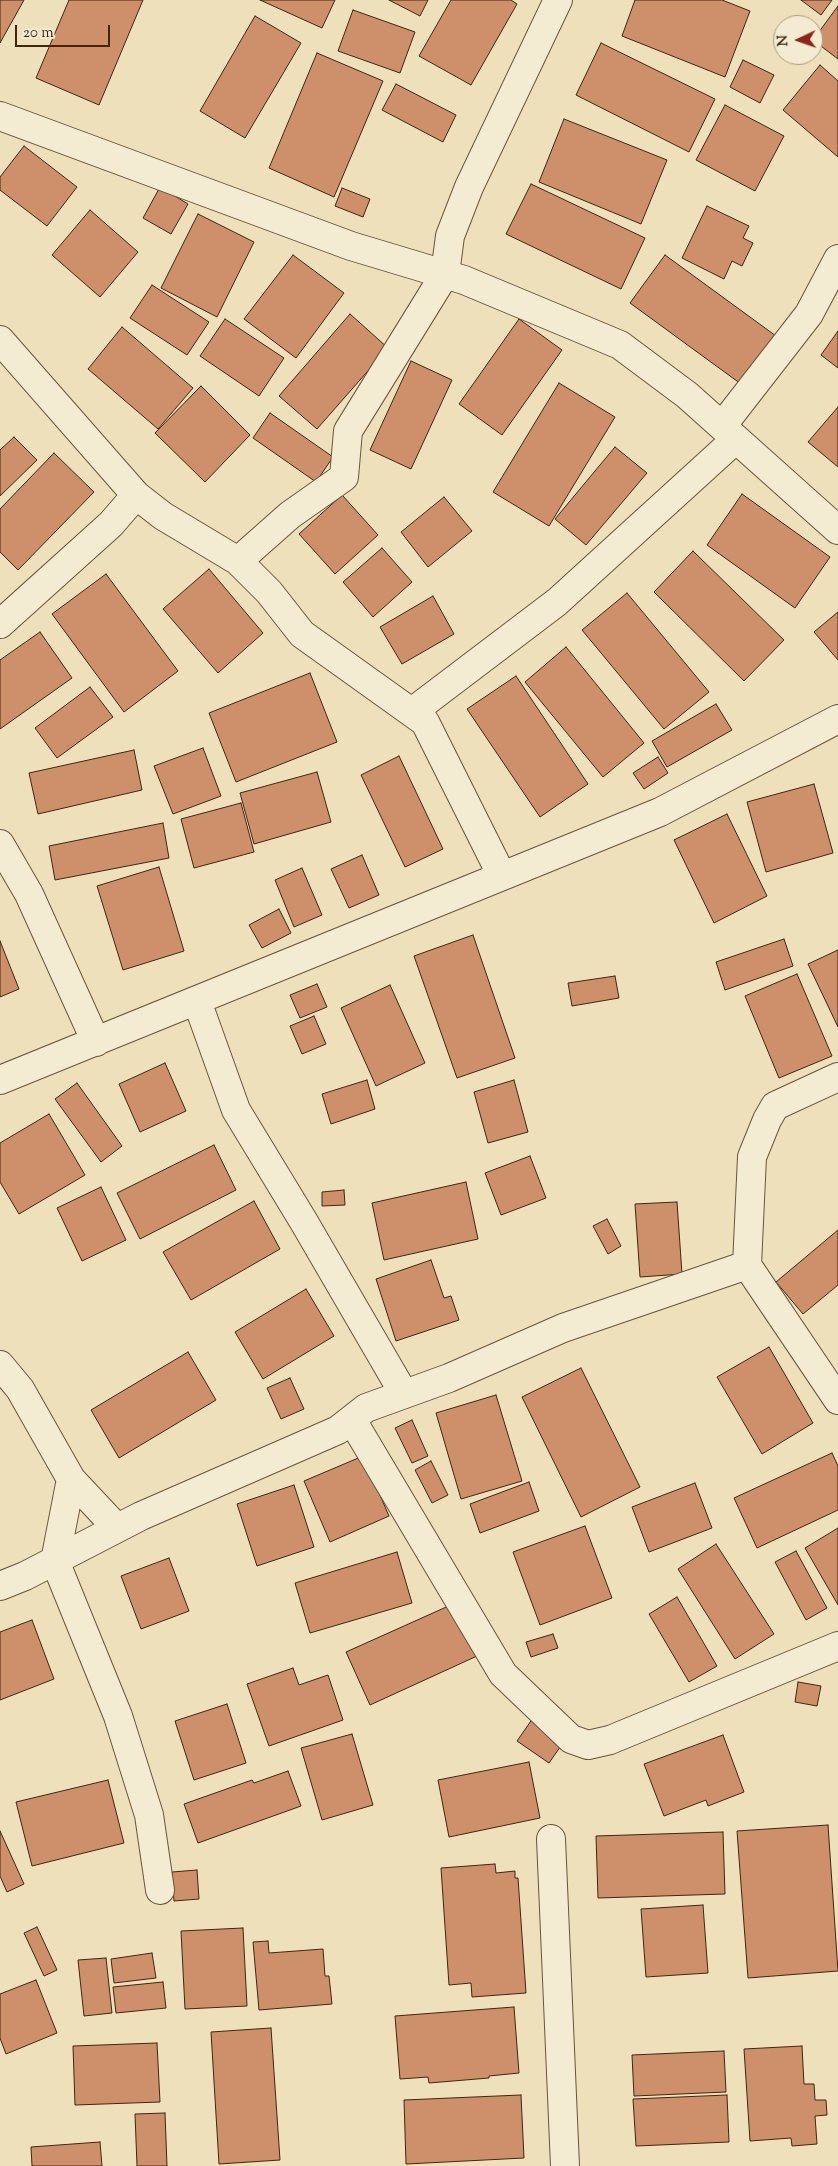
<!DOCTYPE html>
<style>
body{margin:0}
#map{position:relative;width:838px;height:2166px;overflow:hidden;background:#eee0bb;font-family:"Sorts Mill Goudy",serif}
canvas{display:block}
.north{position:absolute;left:773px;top:15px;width:50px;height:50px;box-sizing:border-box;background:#f4ebd3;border:1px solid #ac9c85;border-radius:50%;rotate:267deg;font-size:14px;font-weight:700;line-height:20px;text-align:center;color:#3f2611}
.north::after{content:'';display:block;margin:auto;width:18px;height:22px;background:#8f2418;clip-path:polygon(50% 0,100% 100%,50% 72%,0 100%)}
.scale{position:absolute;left:15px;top:25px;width:95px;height:22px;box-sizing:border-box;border:2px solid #3f2611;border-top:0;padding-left:6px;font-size:15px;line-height:18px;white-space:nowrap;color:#3f2611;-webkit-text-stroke:4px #f4ebd3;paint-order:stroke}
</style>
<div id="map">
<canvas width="838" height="2166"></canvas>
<div class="north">N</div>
<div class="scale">20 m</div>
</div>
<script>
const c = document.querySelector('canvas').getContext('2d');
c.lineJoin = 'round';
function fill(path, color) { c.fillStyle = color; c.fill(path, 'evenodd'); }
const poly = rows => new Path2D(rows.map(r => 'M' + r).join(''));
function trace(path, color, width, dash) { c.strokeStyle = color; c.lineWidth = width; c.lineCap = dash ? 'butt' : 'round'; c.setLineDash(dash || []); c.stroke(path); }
const building = poly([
 [0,0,24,0,0,43,0,0],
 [69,0,143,0,99,105,36,78,69,0],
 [260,0,335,0,322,28,260,0],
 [389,0,428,0,420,16,389,0],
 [451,0,511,0,517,4,471,85,419,56,451,0],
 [635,0,722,0,750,11,725,77,622,36,635,0],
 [801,0,832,0,821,15,801,0],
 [838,6,838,59,813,40,838,6],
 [353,10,415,32,400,73,338,51,353,10],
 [255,16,301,43,245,138,200,111,255,16],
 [601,43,715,99,689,152,576,95,601,43],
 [317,53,383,81,334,197,269,168,317,53],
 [743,60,774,75,760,103,730,87,743,60],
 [820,65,838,81,838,157,783,110,820,65],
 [396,84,456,115,443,142,382,110,396,84],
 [725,105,784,136,755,191,696,160,725,105],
 [564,119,667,160,641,224,539,182,564,119],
 [24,146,77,187,47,226,0,190,0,177,24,146],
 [531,184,645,238,621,289,506,234,531,184],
 [160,187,188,204,171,234,143,218,160,187],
 [342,188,370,199,363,217,335,206,342,188],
 [707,206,749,226,743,238,753,243,742,266,732,261,724,279,682,258,707,206],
 [90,210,138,252,100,297,52,255,90,210],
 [198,214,254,242,217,317,161,288,198,214],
 [293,255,344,293,296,358,244,319,293,255],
 [665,255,776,336,741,384,630,303,665,255],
 [152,285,209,322,187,355,130,318,152,285],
 [350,314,388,348,317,429,279,396,350,314],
 [225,319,284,358,259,396,200,356,225,319],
 [519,319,562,350,502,435,459,404,519,319],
 [122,327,193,388,158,429,88,369,122,327],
 [838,331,838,368,821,355,838,331],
 [411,361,452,380,411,469,370,450,411,361],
 [559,383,615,417,549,526,493,492,559,383],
 [201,386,250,435,205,482,155,433,201,386],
 [838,407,838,467,808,442,838,407],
 [270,413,333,457,316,482,253,438,270,413],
 [14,437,37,460,0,496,0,450,14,437],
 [615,447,647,473,586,545,555,519,615,447],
 [54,453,94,492,18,570,0,552,0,509,54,453],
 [742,494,830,557,795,608,707,545,742,494],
 [342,495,378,535,335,574,299,534,342,495],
 [444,497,472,531,428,567,401,532,444,497],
 [382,548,412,582,373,617,343,582,382,548],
 [693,551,784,640,744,681,654,592,693,551],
 [209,569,263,633,218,673,163,609,209,569],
 [106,574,178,671,124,712,52,614,106,574],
 [627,593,709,692,664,729,582,630,627,593],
 [433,596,454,634,402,664,380,627,433,596],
 [838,612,838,660,814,632,838,612],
 [40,632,72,678,0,729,0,660,40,632],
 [566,647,644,743,603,777,525,682,566,647],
 [310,673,337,742,236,782,209,713,310,673],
 [516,676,588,784,540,817,467,709,516,676],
 [90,687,113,717,57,758,35,728,90,687],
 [716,704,732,730,667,767,652,741,716,704],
 [203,748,221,796,173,814,154,766,203,748],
 [134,750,142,790,38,814,29,773,134,750],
 [399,756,443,849,405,867,361,775,399,756],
 [658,757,668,773,644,789,633,773,658,757],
 [317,772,331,822,254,844,240,793,317,772],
 [814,784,833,853,766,872,747,802,814,784],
 [241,803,254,852,194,868,181,819,241,803],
 [727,814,767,896,714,923,674,840,727,814],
 [163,823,169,858,55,880,49,846,163,823],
 [362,855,379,895,349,908,331,869,362,855],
 [159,867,184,951,123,970,97,886,159,867],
 [302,868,322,915,294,927,275,880,302,868],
 [279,909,291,933,262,948,249,925,279,909],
 [473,935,515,1058,457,1078,414,956,473,935],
 [784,939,793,966,725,990,716,962,784,939],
 [0,941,19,989,0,997,0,941],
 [838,950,838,1027,808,964,838,950],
 [797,974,832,1056,779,1078,745,996,797,974],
 [615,976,619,998,572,1006,568,983,615,976],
 [317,984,327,1007,300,1018,290,995,317,984],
 [390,985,425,1063,376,1086,341,1008,390,985],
 [314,1016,326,1044,302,1054,290,1026,314,1016],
 [165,1063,186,1111,140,1132,119,1084,165,1063],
 [367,1080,375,1109,331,1124,322,1094,367,1080],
 [514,1080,528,1132,488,1143,474,1092,514,1080],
 [77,1083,122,1146,101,1162,55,1099,77,1083],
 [49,1114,85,1175,19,1214,0,1182,0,1143,49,1114],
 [214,1145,236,1190,140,1239,117,1193,214,1145],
 [530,1156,546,1198,501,1215,485,1173,530,1156],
 [466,1182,478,1239,384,1260,372,1203,466,1182],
 [101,1187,126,1240,82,1261,57,1208,101,1187],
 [344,1190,345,1205,322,1206,322,1192,344,1190],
 [254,1201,280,1249,191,1300,163,1252,254,1201],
 [677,1202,682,1274,640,1277,635,1204,677,1202],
 [607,1219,621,1246,608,1254,593,1226,607,1219],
 [838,1230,838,1285,803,1314,776,1282,838,1230],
 [431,1260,444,1298,451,1296,459,1320,396,1341,376,1279,431,1260],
 [306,1289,334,1336,263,1379,235,1332,306,1289],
 [769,1347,813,1423,762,1454,717,1377,769,1347],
 [188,1352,216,1400,119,1458,91,1410,188,1352],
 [581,1368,640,1487,581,1517,522,1397,581,1368],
 [290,1378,304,1409,281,1419,267,1388,290,1378],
 [496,1395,522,1481,461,1499,436,1413,496,1395],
 [412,1420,428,1456,412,1463,395,1428,412,1420],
 [832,1453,838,1466,838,1510,757,1548,734,1498,832,1453],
 [363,1456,389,1516,330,1542,304,1481,363,1456],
 [431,1461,448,1495,432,1503,415,1470,431,1461],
 [529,1482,539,1511,480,1533,470,1504,529,1482],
 [695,1483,712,1528,649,1552,632,1507,695,1483],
 [294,1485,314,1547,257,1566,237,1504,294,1485],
 [585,1526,612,1598,540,1625,513,1552,585,1526],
 [838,1528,838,1605,805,1548,838,1528],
 [716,1544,774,1634,735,1659,678,1569,716,1544],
 [796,1551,827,1608,806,1620,775,1562,796,1551],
 [397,1552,412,1603,310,1633,295,1583,397,1552],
 [169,1558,189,1611,141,1629,121,1576,169,1558],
 [677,1597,717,1666,689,1682,649,1614,677,1597],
 [453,1604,477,1656,370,1705,346,1652,453,1604],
 [32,1620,54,1679,0,1700,0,1632,32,1620],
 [553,1634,558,1648,531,1657,526,1642,553,1634],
 [293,1668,299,1685,328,1675,343,1720,269,1746,247,1684,293,1668],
 [798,1682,821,1686,817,1706,795,1702,798,1682],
 [227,1704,246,1763,194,1780,175,1721,227,1704],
 [533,1718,565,1740,549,1763,517,1741,533,1718],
 [352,1734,373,1805,322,1820,301,1748,352,1734],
 [723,1735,744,1792,708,1806,706,1800,664,1816,644,1764,723,1735],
 [529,1762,540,1818,449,1837,438,1780,529,1762],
 [288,1771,301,1806,198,1843,184,1804,252,1780,254,1783,288,1771],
 [108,1780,124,1843,32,1866,16,1802,108,1780],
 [828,1825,838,1971,748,1978,737,1831,828,1825],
 [0,1831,24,1884,7,1892,0,1876,0,1831],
 [723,1832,725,1894,598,1898,596,1836,723,1832],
 [495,1864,496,1873,515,1871,515,1878,518,1878,526,1993,472,1997,471,1983,449,1985,441,1868,495,1864],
 [197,1870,199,1899,174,1901,172,1872,197,1870],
 [703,1905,708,1973,646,1977,641,1909,703,1905],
 [37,1927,57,1970,44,1976,24,1933,37,1927],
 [243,1928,247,2006,185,2009,181,1931,243,1928],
 [268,1941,269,1953,323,1949,325,1976,329,1976,332,2004,259,2010,253,1942,268,1941],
 [152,1953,156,1978,114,1983,111,1959,152,1953],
 [106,1958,112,2013,84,2016,78,1960,106,1958],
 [36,1980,57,2033,6,2054,0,2038,0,1994,36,1980],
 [163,1982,166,2008,116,2013,113,1987,163,1982],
 [514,2007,519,2073,489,2076,489,2078,429,2083,428,2077,400,2079,395,2016,514,2007],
 [271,2028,280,2160,219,2164,211,2032,271,2028],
 [157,2043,160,2102,75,2105,73,2046,157,2043],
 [802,2046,804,2084,814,2084,815,2100,826,2100,827,2115,815,2116,817,2144,792,2146,791,2138,750,2141,744,2049,802,2046],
 [724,2051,726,2092,634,2096,632,2055,724,2051],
 [521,2095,524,2158,406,2164,404,2100,521,2095],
 [727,2095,729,2142,636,2146,633,2099,727,2095],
 [165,2113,167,2166,137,2166,135,2114,165,2113],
 [100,2142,102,2166,32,2166,31,2147,100,2142]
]);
fill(building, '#ce906a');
trace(building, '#3f2611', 1);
const minor = poly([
 [0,116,351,246,464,280,620,345,687,395,838,530],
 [0,340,136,495],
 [722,426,809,314,838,259],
 [238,561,290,515,344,477,348,431,445,274,450,236,469,187,558,0],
 [0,624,111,524,136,495,163,516,238,561,269,592,302,634,425,722,502,876],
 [412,712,557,602,736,439],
 [0,844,29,894,96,1042],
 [197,1001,236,1110,304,1222,404,1394],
 [838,1077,775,1106,767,1120,752,1157,747,1265,838,1400],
 [0,1080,660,812,838,719],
 [0,1365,20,1389,71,1479,117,1528],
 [352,1420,503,1674,571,1739,588,1745,610,1740,838,1646],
 [71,1479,55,1561,118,1716,149,1815,160,1890],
 [0,1586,25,1576,141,1516,338,1430,366,1408,449,1378,563,1328,747,1265],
 [551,1839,565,2166]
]);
trace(minor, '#6b543c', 30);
trace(minor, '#f4ebd3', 28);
</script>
